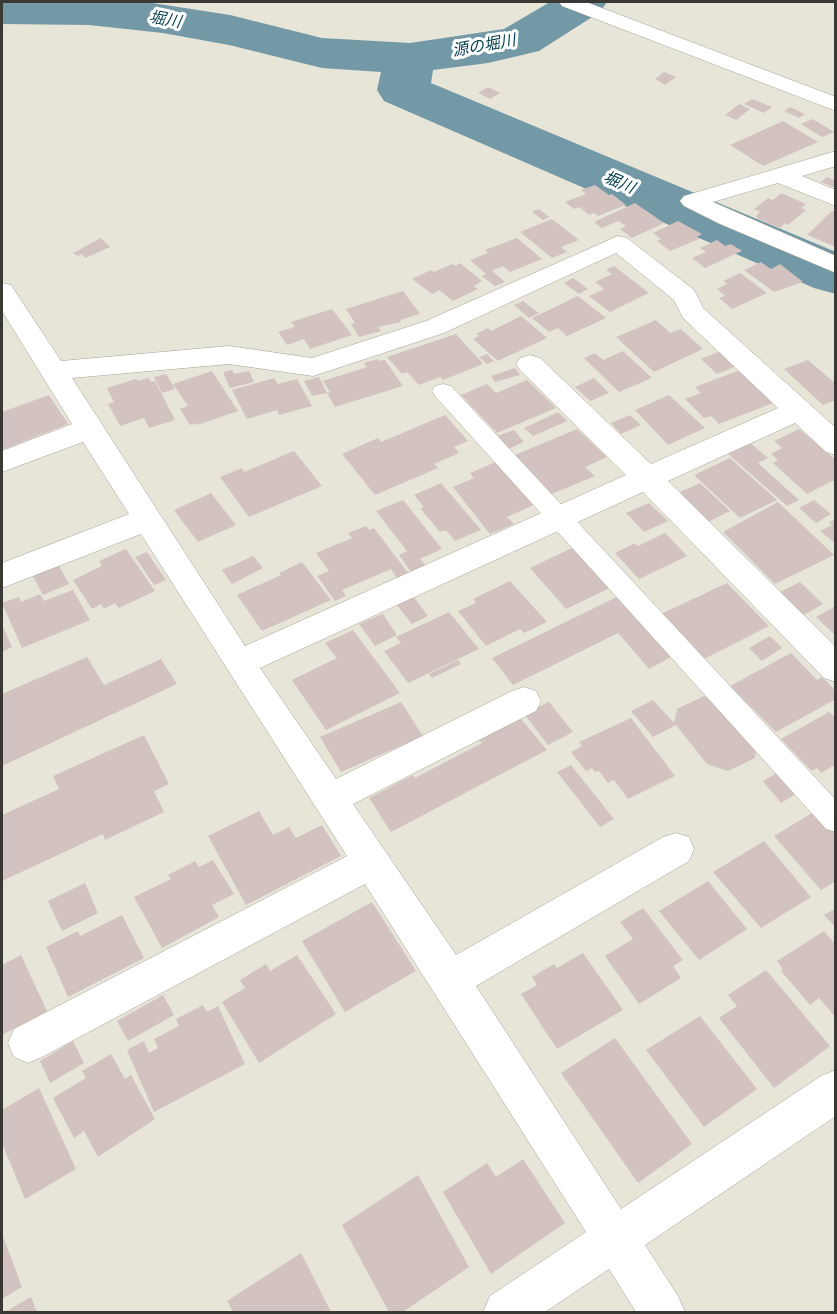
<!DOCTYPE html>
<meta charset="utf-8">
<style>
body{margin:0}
#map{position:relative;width:837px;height:1314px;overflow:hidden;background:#e7e5d8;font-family:"Zilla Slab",serif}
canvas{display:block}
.frame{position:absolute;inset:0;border:3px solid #393833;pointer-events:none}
</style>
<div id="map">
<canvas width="837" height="1314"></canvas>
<div class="frame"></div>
</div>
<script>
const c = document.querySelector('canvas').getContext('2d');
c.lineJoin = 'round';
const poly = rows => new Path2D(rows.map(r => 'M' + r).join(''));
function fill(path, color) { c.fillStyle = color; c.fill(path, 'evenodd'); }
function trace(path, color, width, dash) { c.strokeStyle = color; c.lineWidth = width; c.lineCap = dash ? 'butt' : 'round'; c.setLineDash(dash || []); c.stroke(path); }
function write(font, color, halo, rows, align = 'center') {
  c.font = font + ' "Zilla Slab","Noto Sans JP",serif'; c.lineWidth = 6; c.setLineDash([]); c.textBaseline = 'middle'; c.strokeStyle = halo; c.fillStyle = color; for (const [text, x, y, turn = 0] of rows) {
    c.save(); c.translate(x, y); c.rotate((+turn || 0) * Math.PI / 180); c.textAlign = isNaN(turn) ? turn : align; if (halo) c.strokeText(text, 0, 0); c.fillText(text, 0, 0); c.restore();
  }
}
fill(poly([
 [2,2,146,2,230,15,322,38,410,43,504,29,550,2,607,2,600,12,539,51,488,63,433,70,431,83,836,252,836,294,814,288,384,101,377,90,381,72,322,68,229,45,163,33,89,25,2,24,2,2]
]), '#7299a5');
fill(poly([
 [664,72,676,77,665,85,655,79],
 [488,87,500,93,490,99,478,93],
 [752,99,772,107,764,113,744,104],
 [739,104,750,109,736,120,725,115],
 [790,107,805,114,799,118,784,111],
 [813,119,834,132,822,137,801,124],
 [783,121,818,142,763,166,730,145],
 [827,177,836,181,836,188,821,182],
 [595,185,609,195,612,194,626,205,598,216,594,213,589,215,579,207,574,209,565,202,586,194,581,190],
 [781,193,806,204,801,208,806,210,788,225,785,223,780,228,758,219,756,216,760,212,754,209,768,198,773,200],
 [635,203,664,223,632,238,620,229,626,226,618,221,602,228,594,222],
 [539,209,549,217,543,220,532,212],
 [832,211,836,212,836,247,807,235],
 [552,219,579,240,561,247,567,252,552,258,520,232],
 [678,221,702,234,697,237,699,239,670,251,657,241,661,239,653,233],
 [101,238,110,247,85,258,82,254,78,256,73,253],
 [517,238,542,259,510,272,503,266,492,271,505,282,495,286,482,276,486,274,470,260,488,253,485,250],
 [717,240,725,246,731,244,742,251,705,268,692,258,706,252,700,248],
 [761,262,771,269,780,264,803,282,774,292,744,270],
 [460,263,482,281,474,286,478,289,453,301,439,290,432,294,412,279,431,270,434,272,452,264,455,266],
 [614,266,649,293,610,312,589,296,604,289,595,282,612,274,606,270],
 [740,273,767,293,732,309,719,298,725,296,717,289,727,284,723,281],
 [573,278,588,289,579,294,564,283],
 [403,291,420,314,400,320,401,322,378,327,381,331,359,337,351,324,355,323,346,309],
 [578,296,606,318,567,336,558,328,549,332,532,318],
 [523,301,539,313,529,318,514,305],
 [332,309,352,335,310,349,304,339,287,345,278,332,295,327,291,322],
 [521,316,547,338,498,361,473,339,479,336,476,334,488,328,491,331],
 [656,320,670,333,681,329,703,349,654,372,616,337],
 [456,334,483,364,443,380,440,377,419,385,407,372,402,374,387,357],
 [623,351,652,378,619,392,584,358,595,353,603,360],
 [721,351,737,366,717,374,701,359],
 [487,354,494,361,487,364,479,357],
 [378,359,379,361,385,360,403,386,335,407,327,393,330,392,323,381,367,367,364,363],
 [808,360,836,384,836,400,823,405,784,369],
 [515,368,520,375,495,382,491,376],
 [232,370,234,374,249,371,254,382,230,388,223,372],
 [740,370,773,403,719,424,711,416,704,418,685,399,701,393,695,387],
 [212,371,238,411,197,425,195,423,190,425,180,409,188,406,173,384],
 [166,374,175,389,162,393,154,377],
 [319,377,327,393,312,396,304,381],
 [149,378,151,382,155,381,175,420,149,428,144,418,120,426,108,404,114,402,107,388,136,379,138,381],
 [274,378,278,384,297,379,312,406,279,415,277,410,247,419,232,390],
 [594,378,609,393,590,401,575,387],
 [527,380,556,408,497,433,461,395,487,384,496,393],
 [49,395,68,424,2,450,2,412],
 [669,395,705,428,668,445,635,410],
 [558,412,567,421,533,436,524,428],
 [445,415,468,441,454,447,459,453,434,464,438,468,375,495,342,454,378,438,381,442],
 [630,415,641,425,621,434,611,423],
 [577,429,607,457,585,467,595,476,552,494,515,455],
 [799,429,836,460,836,479,807,494,773,463,778,460,771,454,782,448,774,441],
 [514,430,524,442,506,450,494,437],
 [749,442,768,458,758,463,799,500,787,506,727,453],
 [294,451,322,486,249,517,220,477,242,468,244,472],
 [730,458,777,500,740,518,694,475],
 [498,461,536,504,507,517,514,524,490,534,453,487,474,478,470,473],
 [441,483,481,530,455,541,446,530,440,532,420,508,424,507,414,495],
 [700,483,730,511,708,522,678,493],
 [211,493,236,525,198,542,174,510],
 [403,500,442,549,420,559,426,566,411,572,399,555,407,551,376,511],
 [814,500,831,514,816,523,799,508],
 [778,502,834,555,775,584,723,532],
 [649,503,668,521,644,532,626,513],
 [836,519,836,544,820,531,832,525,829,522],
 [366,526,369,530,374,528,408,573,397,578,391,569,342,590,346,596,335,601,317,576,329,571,316,553,352,538,348,533],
 [665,533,687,556,639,579,615,553,635,543,638,546],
 [574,547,612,587,566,609,530,568],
 [126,549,155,591,119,608,115,603,104,609,101,604,92,609,73,580,102,566,99,561],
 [147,552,166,580,154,585,135,557],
 [253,556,263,568,232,584,222,570],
 [302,562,331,600,262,631,237,595,281,575,279,573],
 [59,566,69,584,43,595,33,576],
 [510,581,547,622,524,633,520,629,486,646,458,611,476,603,473,599],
 [800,582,823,604,802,616,778,593],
 [727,583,769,626,702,660,661,614],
 [73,590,90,620,22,648,2,603,19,597,21,602,40,594,44,601],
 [621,595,675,655,649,669,618,633,513,685,492,658],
 [413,596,428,616,412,624,396,604],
 [836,606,836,636,816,617],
 [449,612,479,649,408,683,384,651,401,643,396,637],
 [383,614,397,635,375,646,359,624],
 [2,625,12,647,2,652],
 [353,630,400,693,326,730,292,680,337,658,325,643],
 [770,636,782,648,762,661,749,648],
 [791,653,817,680,822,677,836,691,836,699,776,732,730,686],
 [87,657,104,685,161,659,177,684,2,766,2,694],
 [458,660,461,664,432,678,429,674],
 [704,696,717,700,757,745,755,758,728,771,707,764,676,725,653,737,631,711,653,700,674,723,677,709],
 [401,702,423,736,341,772,320,737],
 [549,702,573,732,548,745,524,714],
 [829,712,836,718,836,764,821,773,817,768,812,771,781,739],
 [631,718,675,776,628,799,614,780,608,783,599,771,595,772,592,768,586,771,571,752,582,746,579,742],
 [521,719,547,750,391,832,369,798,413,775,415,778,482,743,479,740],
 [144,735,169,784,154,791,164,812,105,840,103,834,2,881,2,815,59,789,53,776],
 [571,765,614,819,600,827,557,772],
 [782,770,801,791,781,803,763,781],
 [817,810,836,830,836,881,821,890,774,836],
 [259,811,273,835,289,827,296,838,322,825,341,856,246,905,208,836],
 [764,841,811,897,761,928,713,872],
 [213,860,234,894,212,905,219,917,162,948,134,897,171,879,168,875,195,861,199,867],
 [708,881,747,929,699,960,659,911],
 [85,883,98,913,62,931,48,901],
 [372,902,416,971,345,1012,302,941],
 [643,908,683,960,673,966,681,978,639,1004,605,956,633,939,620,922],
 [836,908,836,928,824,915],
 [122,915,144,958,68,997,46,947,78,931,80,936],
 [824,931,836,945,836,1018,819,998,810,1005,781,971,783,969,777,961],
 [583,953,623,1010,557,1049,521,994,537,985,532,977,554,964,557,968],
 [21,955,47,1011,2,1035,2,965],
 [297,955,336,1014,259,1063,222,1002,245,988,240,980,266,964,270,971],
 [766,970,830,1046,774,1088,719,1018,737,1006,728,995],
 [163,995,174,1015,128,1041,117,1021],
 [203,1005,207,1012,218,1006,245,1064,154,1112,127,1050,144,1041,149,1053,158,1048,154,1039,179,1026,176,1019],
 [700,1016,757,1089,704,1127,646,1050],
 [615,1038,692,1144,638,1183,561,1073],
 [73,1041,84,1063,50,1083,40,1061],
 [111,1054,125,1079,131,1075,155,1119,98,1157,84,1131,74,1138,53,1098,86,1078,82,1071],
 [39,1088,76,1169,25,1199,2,1143,2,1110],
 [523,1159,565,1223,491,1274,443,1192,487,1163,496,1177],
 [418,1175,469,1267,403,1312,389,1312,342,1225],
 [2,1234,22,1287,2,1299],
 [301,1253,331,1312,233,1312,227,1301],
 [31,1297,37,1312,5,1312]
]), '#d2c3c0');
const service = poly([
 [443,384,451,386,836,800,836,832,826,829,435,396,432,391,435,386,443,384]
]);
const minor = poly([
 [836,151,836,166,802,176,836,190,836,206,778,183,713,202,836,256,836,273,720,224,684,206,680,201,684,196,836,151],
 [618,236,627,238,694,290,703,308,836,428,836,455,826,452,795,423,668,481,836,647,836,682,824,678,643,492,260,668,336,779,512,691,524,687,536,691,541,701,536,711,353,804,456,955,663,837,676,833,689,837,694,849,689,861,476,986,621,1209,821,1076,836,1070,836,1116,645,1245,678,1296,685,1312,636,1312,609,1269,545,1312,483,1312,490,1296,586,1232,365,884,42,1057,28,1063,14,1057,8,1043,14,1029,347,856,141,534,2,588,2,563,129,514,83,442,2,472,2,451,72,424,2,311,2,283,11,285,61,361,229,346,312,358,426,321,618,236],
 [616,253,674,300,683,318,778,408,651,464,540,358,530,355,520,358,516,364,520,370,626,475,245,646,72,378,229,364,313,376,444,333,616,253]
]);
const tertiary = poly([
 [559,2,586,2,836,97,836,111,562,6,559,2]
]);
trace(service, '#a3a195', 1);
trace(minor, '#a3a195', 1);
trace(tertiary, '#a3a195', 1);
fill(service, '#fff');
fill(minor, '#fff');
fill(tertiary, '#fff');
write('italic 16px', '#023f4d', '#fff', [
 ["堀川",165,20,10],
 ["源の堀川",484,46,-10],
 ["堀川",619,183,23]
]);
</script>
